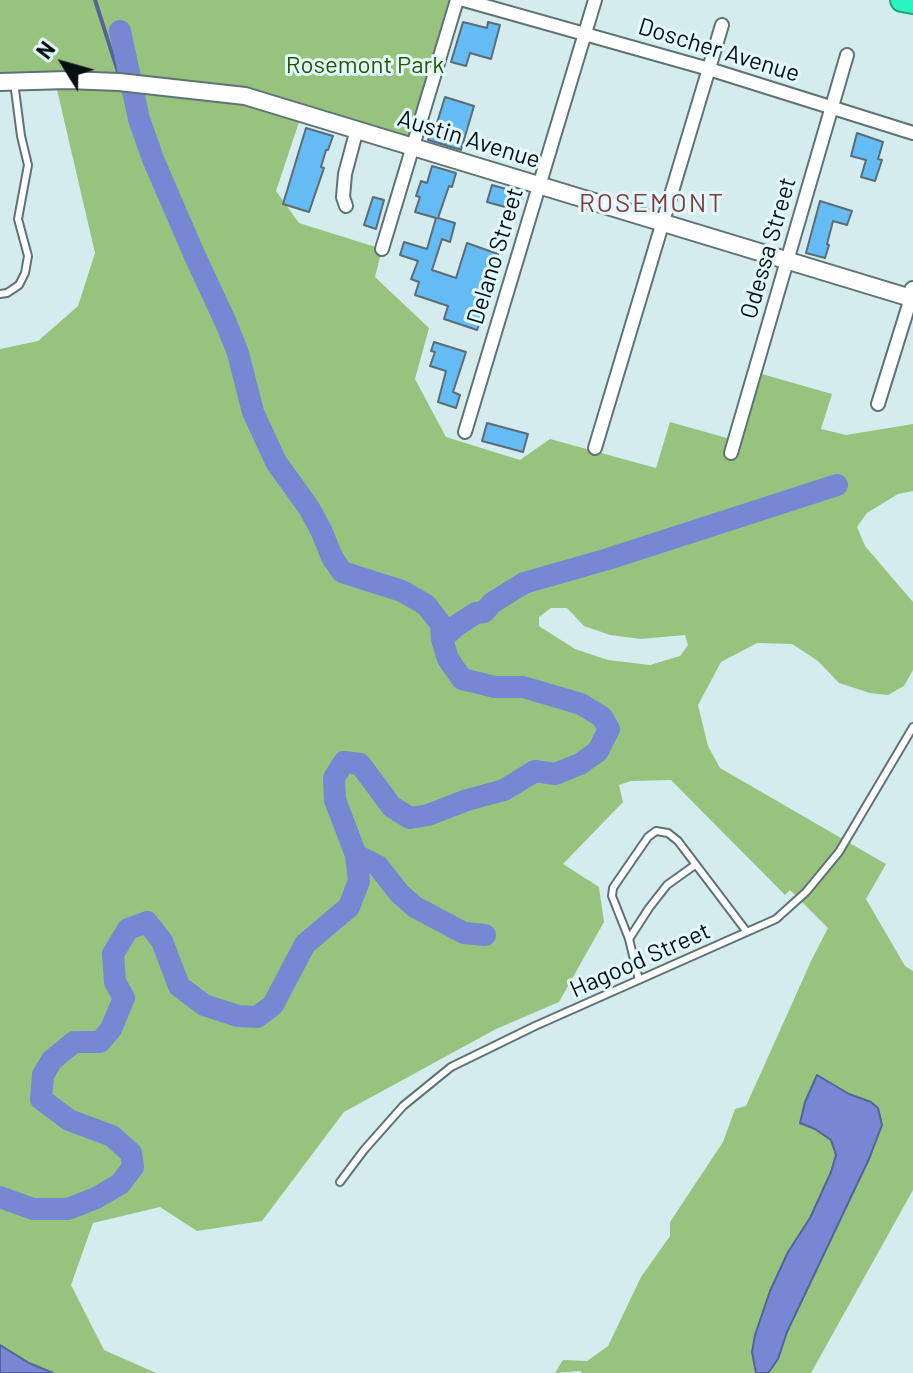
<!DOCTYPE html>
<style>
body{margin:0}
#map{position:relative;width:913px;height:1373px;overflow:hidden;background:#d5ecee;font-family:Barlow,sans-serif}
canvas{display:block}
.north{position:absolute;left:24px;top:24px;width:80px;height:80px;-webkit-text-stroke:6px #e2f9fb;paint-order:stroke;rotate:307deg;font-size:22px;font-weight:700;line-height:32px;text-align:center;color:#080f10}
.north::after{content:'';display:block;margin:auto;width:28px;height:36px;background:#080f10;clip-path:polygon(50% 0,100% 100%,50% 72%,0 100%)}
</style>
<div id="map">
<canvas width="913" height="1373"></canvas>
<div class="north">N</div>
</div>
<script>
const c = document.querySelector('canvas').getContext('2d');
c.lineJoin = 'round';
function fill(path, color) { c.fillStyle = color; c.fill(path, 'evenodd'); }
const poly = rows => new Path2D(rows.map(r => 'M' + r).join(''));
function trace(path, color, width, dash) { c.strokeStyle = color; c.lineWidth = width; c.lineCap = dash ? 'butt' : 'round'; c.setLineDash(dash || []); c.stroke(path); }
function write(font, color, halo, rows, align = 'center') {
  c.font = font + ' Barlow,sans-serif'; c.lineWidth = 6; c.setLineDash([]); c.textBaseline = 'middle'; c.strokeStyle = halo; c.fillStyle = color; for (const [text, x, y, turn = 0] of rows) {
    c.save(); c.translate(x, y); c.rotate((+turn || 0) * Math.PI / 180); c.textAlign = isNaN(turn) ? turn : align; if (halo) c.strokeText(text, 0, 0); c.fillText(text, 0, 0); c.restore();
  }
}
fill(poly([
 [0,0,457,0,413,146,302,113,276,191,299,223,382,249,375,277,429,328,415,379,446,437,520,460,550,439,656,468,670,422,734,440,755,372,832,394,821,429,846,435,913,424,913,491,898,494,867,513,857,527,865,546,913,602,913,670,904,686,888,695,870,693,839,683,818,661,792,644,757,643,721,662,698,705,708,746,720,768,886,864,866,899,905,966,913,971,913,1190,811,1373,768,1373,778,1359,787,1332,869,1159,871,1102,849,1094,817,1075,812,1088,815,1129,831,1140,836,1155,831,1172,810,1218,788,1252,770,1291,755,1335,752,1352,756,1373,582,1373,580,1371,555,1373,563,1360,587,1361,608,1346,641,1277,670,1236,670,1222,723,1142,735,1109,746,1106,812,959,828,928,790,890,785,895,671,780,631,781,619,785,623,802,563,864,599,887,604,922,559,1002,496,1029,344,1112,262,1221,197,1231,160,1207,93,1223,71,1285,104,1350,156,1373,53,1373,29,1363,0,1345,0,349,38,341,78,306,95,253,55,81,0,82],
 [551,608,567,608,584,626,610,635,641,639,685,635,688,645,680,656,650,665,608,660,575,649,539,626,539,617]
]), '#98c37f');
const water = poly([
 [817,1075,849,1094,871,1102,878,1108,882,1125,869,1159,787,1332,778,1359,768,1373,756,1373,752,1352,755,1335,770,1291,788,1252,810,1218,831,1172,836,1155,831,1140,815,1129,800,1123,805,1102,817,1075],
 [0,1345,29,1363,53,1373,0,1373,0,1345]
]);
fill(water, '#7787d3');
trace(water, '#566398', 2);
trace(poly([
 [95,0,120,78],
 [122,86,164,200,262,418]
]), '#566398', 4);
trace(poly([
 [442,639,456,626,476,613,484,612,492,603,524,583,608,559,837,485],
 [356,855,378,866,400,894,415,907,464,933,485,935],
 [0,1197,33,1209,68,1209,96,1198,120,1184,133,1167,131,1153,112,1136,69,1120,41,1099,43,1075,52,1060,74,1042,100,1042,111,1029,124,998,115,982,113,954,128,929,147,922,162,941,179,986,204,1005,238,1016,257,1017,273,1005,305,944,349,907,359,881,356,855,335,800,334,778,344,762,360,764,392,807,410,818,428,815,467,800,504,790,535,771,555,774,580,764,598,751,609,729,602,717,581,704,523,687,495,687,462,679,448,659,442,639,441,624,426,605,402,591,342,572,332,557,321,530,309,508,276,462,253,412,238,353,226,323,194,254,153,159,139,119,120,31]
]), '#7787d3', 22);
const building = poly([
 [463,22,487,28,488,22,500,25,491,59,470,53,466,66,451,62,463,22],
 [445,97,474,106,461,150,428,140,433,125,436,126,445,97],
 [306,128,333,136,328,150,326,150,321,167,324,168,309,212,283,204,306,128],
 [857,133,883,142,878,159,882,160,875,181,861,177,866,160,851,156,857,133],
 [432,166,456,173,452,187,449,186,438,218,455,223,450,242,442,239,432,270,456,278,467,243,498,254,478,314,483,315,477,330,444,319,448,306,415,295,419,282,411,279,418,261,400,255,404,242,427,249,436,218,415,212,420,197,416,196,421,181,427,183,432,166],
 [492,185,520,193,516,210,487,202,492,185],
 [373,197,384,200,376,229,364,225,373,197],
 [820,201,852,211,847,225,833,221,827,244,829,245,825,258,806,253,820,201],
 [434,342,466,352,453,392,460,395,456,408,438,402,446,371,430,366,435,352,431,351,434,342],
 [487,423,528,434,523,452,482,441,487,423]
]);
fill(building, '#65bcf4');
trace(building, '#5c6b75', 2);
const service = poly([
 [0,294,7,293,19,285,25,273,28,256,18,219,28,165,21,136,14,82],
 [629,939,649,908,667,885,695,865],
 [639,980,629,939,612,896,613,888,617,882,648,837,656,831,668,833,678,841,747,932],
 [340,1182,364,1150,403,1106,451,1067,535,1026,776,919,806,892,839,852,913,727]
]);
const minor = poly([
 [464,0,709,69,913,133],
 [346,206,343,197,345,174,357,129],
 [382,249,457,0],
 [878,404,911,298,913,299],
 [465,432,595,0],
 [595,448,722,25],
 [731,453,847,55]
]);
const tertiary = poly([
 [0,82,67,80,119,82,245,96,911,298,913,290]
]);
const motorway = poly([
 [902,0,913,2]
]);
trace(service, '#5f7375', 10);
trace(minor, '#5f7375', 16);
trace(tertiary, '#5f7375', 20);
trace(motorway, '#1da583', 26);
trace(service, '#fff', 6);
trace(minor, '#fff', 12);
trace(tertiary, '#fff', 16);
trace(motorway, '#29f6c1', 22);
write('24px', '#080f10', '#e2f9fb', [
 ["Doscher Avenue",719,50,17],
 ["Austin Avenue",469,139,17],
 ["Odessa Street",768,248,-74],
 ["Delano Street",495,256,-73],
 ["Hagood Street",640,960,-24]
]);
write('24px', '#2a5400', '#e2f9fb', [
 ["Rosemont Park",365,65]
]);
c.letterSpacing = '2px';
write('26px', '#853c40', '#e2f9fb', [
 ["ROSEMONT",652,203]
]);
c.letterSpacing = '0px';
</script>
